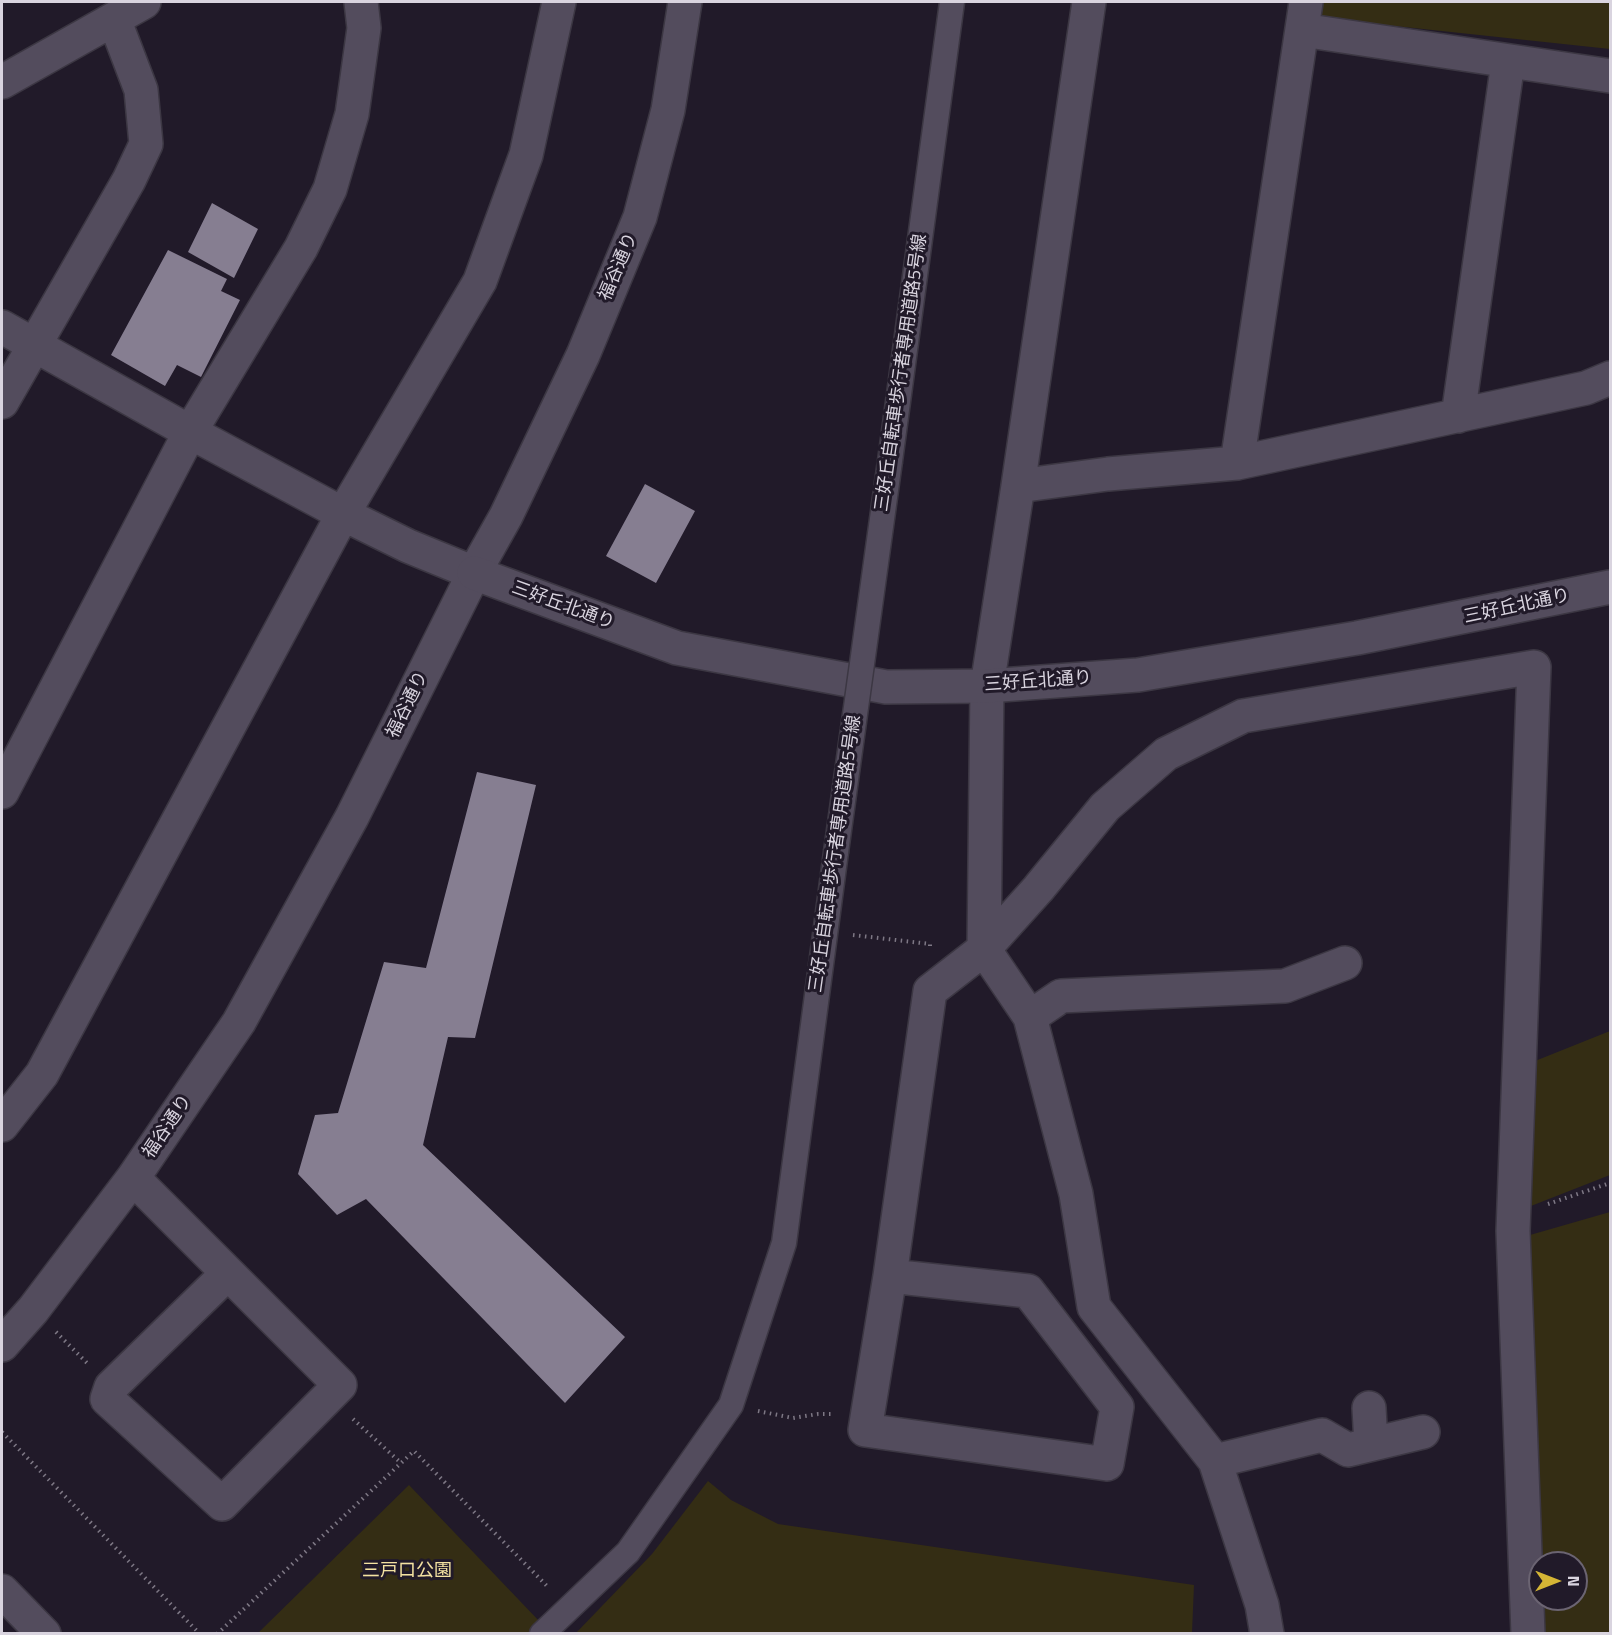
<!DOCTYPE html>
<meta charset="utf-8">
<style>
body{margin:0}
#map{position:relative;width:1612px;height:1635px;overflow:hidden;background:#211a29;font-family:"Titillium Web",sans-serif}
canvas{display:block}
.frame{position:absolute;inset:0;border:3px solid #d9d4df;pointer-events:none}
.north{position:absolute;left:1528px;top:1551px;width:60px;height:60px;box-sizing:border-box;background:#211a29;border:2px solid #6b6472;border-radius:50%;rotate:90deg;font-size:16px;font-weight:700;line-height:24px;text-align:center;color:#d9d4df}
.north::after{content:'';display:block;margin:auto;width:21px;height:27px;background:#d5b535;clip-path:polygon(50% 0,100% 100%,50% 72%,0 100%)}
</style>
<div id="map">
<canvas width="1612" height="1635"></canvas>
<div class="frame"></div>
<div class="north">N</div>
</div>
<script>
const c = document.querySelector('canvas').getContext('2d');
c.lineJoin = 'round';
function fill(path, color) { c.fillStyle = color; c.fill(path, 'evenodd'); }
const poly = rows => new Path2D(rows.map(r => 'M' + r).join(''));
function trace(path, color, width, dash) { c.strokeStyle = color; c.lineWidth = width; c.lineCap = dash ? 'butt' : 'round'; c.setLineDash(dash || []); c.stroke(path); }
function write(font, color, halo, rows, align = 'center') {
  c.font = font + ' "Titillium Web","Noto Sans JP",sans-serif'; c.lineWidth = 6; c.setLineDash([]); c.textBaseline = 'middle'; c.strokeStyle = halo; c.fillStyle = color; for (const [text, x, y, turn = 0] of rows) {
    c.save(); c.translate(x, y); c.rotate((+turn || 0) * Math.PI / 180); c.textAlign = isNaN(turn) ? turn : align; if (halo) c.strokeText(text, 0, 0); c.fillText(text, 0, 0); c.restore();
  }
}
fill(poly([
 [1322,2,1610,2,1610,49,1320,18],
 [1610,1031,1610,1175,1531,1206,1535,1061],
 [1610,1212,1610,1633,1540,1633,1530,1235],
 [1540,1563,1576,1563,1576,1599,1540,1599],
 [708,1481,731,1500,778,1524,1194,1585,1192,1633,576,1633,652,1554],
 [409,1485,541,1623,530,1634,257,1634]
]), '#342d14');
fill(poly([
 [212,203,258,229,234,278,188,252],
 [168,250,227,279,221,291,240,300,201,377,177,365,165,386,111,355],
 [645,484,695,511,656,583,606,556],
 [477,772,536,785,475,1038,448,1037,423,1145,625,1337,565,1403,366,1199,337,1215,298,1174,315,1115,338,1113,384,962,426,968]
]), '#867e91');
const pedestrian = poly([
 [890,461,952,2],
 [542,1634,628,1552,731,1405,784,1243,836,852]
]);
const minor = poly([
 [1089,2,1018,486,987,686,984,949,1030,1017,1076,1194,1094,1307,1215,1461,1262,1605,1267,1634],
 [1302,30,1610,76],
 [2,82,144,2],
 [2,327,190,432,343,514,408,546,474,573],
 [2,402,129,180,146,144,141,90,114,19],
 [1458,416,1508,62],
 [1237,463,1306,2],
 [1018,486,1108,474,1237,463,1586,388,1610,378],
 [2,792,190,432,301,248,330,189,352,114,364,28,361,2],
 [1030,1017,1061,996,1285,986,1345,963],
 [2,1125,42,1074,343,514,480,281,526,155,559,2],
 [133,1178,340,1385,222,1504,107,1399,111,1387,227,1274],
 [890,1276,1028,1291,1117,1407,1107,1464,865,1430,890,1276,930,991,984,949,1038,889,1105,807,1166,754,1243,716,1534,667,1513,1231,1528,1634],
 [2,1345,33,1310,133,1178,239,1022,352,817,474,573,506,516,583,355,640,217,668,110,685,2],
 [1369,1408,1371,1444],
 [1215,1461,1322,1435,1348,1450,1423,1432],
 [2,1591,44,1634]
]);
const tertiary = poly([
 [474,573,677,648,886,687,987,686,1138,675,1357,638,1610,587]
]);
trace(pedestrian, '#3c3743', 27);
trace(minor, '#3c3743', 36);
trace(tertiary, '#3c3743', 36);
trace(poly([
 [853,935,930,944,930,948],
 [1548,1204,1610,1183],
 [56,1332,87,1363],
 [758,1411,793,1418,818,1414,834,1414],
 [353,1419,401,1463],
 [2,1432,200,1634],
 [217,1634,414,1451,549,1588]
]), '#7e7885', 4, [1.5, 4.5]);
trace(pedestrian, '#534c5d', 24);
trace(minor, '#534c5d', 33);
trace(tertiary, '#534c5d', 33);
const pedestrianBridge = poly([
 [836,852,890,461]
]);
trace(pedestrianBridge, '#3c3743', 27, []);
trace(pedestrianBridge, '#534c5d', 24);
write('18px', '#d9d4df', '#211a29', [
 ["福谷通り",619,267,-67],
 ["三好丘自転車歩行者専用道路5号線",902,373,-82],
 ["三好丘北通り",563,606,20],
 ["三好丘北通り",1517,607,-12],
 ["三好丘北通り",1038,682,-4],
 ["福谷通り",408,705,-64],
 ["三好丘自転車歩行者専用道路5号線",836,854,-82],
 ["福谷通り",168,1127,-56]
]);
write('18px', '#f4e2a1', '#211a29', [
 ["三戸口公園",407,1572]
]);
</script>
